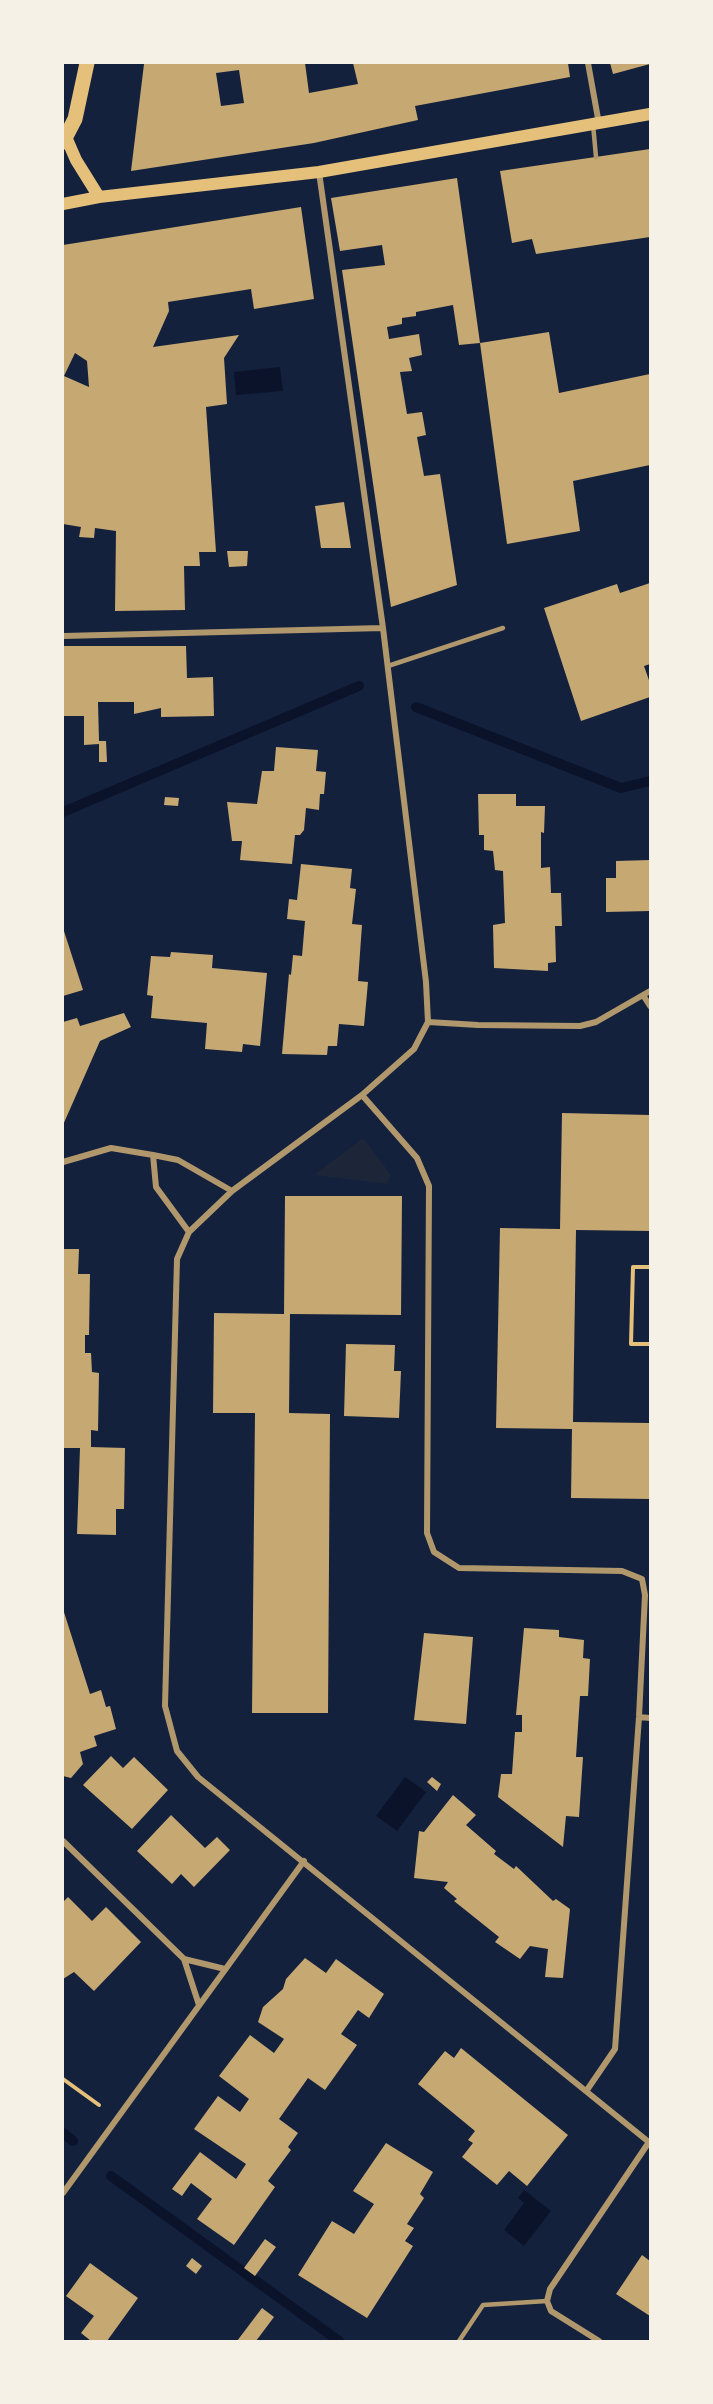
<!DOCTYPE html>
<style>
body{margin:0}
#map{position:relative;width:713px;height:2404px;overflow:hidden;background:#14213d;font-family:"Work Sans",sans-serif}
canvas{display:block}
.frame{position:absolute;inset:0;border:64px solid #f6f1e7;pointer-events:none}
</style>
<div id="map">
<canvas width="713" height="2404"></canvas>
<div class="frame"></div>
</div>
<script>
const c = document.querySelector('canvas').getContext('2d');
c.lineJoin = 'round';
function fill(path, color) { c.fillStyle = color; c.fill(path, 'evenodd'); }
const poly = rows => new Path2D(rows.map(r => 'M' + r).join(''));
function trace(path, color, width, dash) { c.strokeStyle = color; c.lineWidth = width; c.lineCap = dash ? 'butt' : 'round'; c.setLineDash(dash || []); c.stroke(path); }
fill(poly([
 [362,1139,365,1140,391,1175,387,1184,314,1175]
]), '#1d2539');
fill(poly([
 [280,367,283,391,236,395,234,372],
 [405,1777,426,1792,397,1831,376,1816],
 [524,2190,551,2211,524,2246,504,2230,524,2203,518,2198]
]), '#0b132b');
trace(poly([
 [416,707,621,788,650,781],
 [63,812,359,686],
 [63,2133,73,2141],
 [111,2176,339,2341]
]), '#0b132b', 10);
fill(poly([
 [305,63,309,93,358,84,353,63,568,63,570,77,415,106,418,120,314,143,131,171,144,64],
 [239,70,244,103,221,106,216,73],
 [610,63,650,63,650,64,613,74],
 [650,149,650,237,536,254,532,239,512,243,500,171],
 [457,178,480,343,459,345,453,305,416,312,416,316,402,318,402,324,387,327,389,339,419,334,422,355,409,358,412,371,400,372,407,414,422,412,426,435,417,437,424,476,440,474,457,585,391,607,342,270,385,265,382,245,340,251,331,198],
 [301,207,314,299,254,309,251,289,168,302,169,311,153,347,239,335,224,358,227,404,206,407,216,552,199,552,200,566,184,566,185,610,115,611,116,531,95,528,94,538,79,537,81,527,63,524,63,245],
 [75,353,87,361,89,387,64,376],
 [549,332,559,393,650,374,650,465,573,481,580,531,507,544,480,343],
 [344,502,351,548,321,548,315,506],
 [227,551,248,551,247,566,229,567],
 [650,583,650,664,644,666,650,683,650,697,581,721,544,608,617,584,620,593],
 [63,646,186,646,187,678,213,677,214,716,161,717,161,708,134,714,134,702,98,702,99,741,106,741,107,762,99,762,99,744,84,745,84,716,63,716],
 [276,747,318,750,316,771,326,772,324,794,320,794,319,810,306,808,304,830,300,835,295,835,292,864,240,860,242,841,232,841,227,802,257,804,262,771,274,771],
 [478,794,516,794,516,806,545,806,544,833,541,832,541,868,550,867,551,893,561,893,562,926,555,926,556,962,548,963,548,971,494,968,493,925,505,923,503,871,495,870,493,851,484,850,484,835,479,835],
 [165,797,179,798,178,806,164,805],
 [650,860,650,911,606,912,606,878,616,878,616,861],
 [301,864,352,869,350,888,356,889,352,924,362,925,358,981,368,982,364,1026,339,1024,337,1046,328,1046,327,1055,282,1054,289,974,291,975,293,955,302,956,305,921,287,919,289,899,297,900],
 [63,928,83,990,63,996],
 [171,952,213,955,212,968,267,973,260,1046,243,1044,242,1052,205,1049,207,1023,151,1018,153,996,147,995,151,956,170,957],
 [124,1013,131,1027,100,1041,63,1125,63,1022,77,1018,80,1026],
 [562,1113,650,1115,650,1231,576,1230,573,1422,650,1423,650,1499,571,1498,572,1429,496,1428,500,1228,560,1229],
 [285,1196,402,1196,401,1315,290,1314,289,1413,330,1414,328,1713,252,1713,255,1413,213,1413,214,1313,284,1314],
 [63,1249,79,1249,78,1274,90,1274,89,1335,85,1335,85,1353,91,1353,92,1372,99,1373,98,1431,91,1430,91,1447,125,1448,124,1509,116,1509,116,1535,77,1534,80,1448,63,1448],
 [346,1344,395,1345,394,1371,401,1371,399,1418,344,1416],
 [63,1609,90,1694,101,1690,106,1707,110,1706,116,1729,94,1736,97,1746,80,1752,83,1764,71,1778,63,1776],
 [524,1628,559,1630,559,1637,584,1640,583,1658,590,1659,588,1696,580,1696,576,1757,583,1757,579,1817,566,1816,563,1847,498,1797,501,1774,512,1774,515,1732,522,1732,522,1715,516,1715],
 [424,1633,473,1637,466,1724,414,1720],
 [111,1756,123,1768,134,1757,168,1790,132,1829,83,1785],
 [432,1777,441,1784,437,1791,427,1782],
 [453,1795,476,1815,466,1825,496,1851,494,1854,514,1869,516,1866,553,1901,556,1899,570,1909,563,1978,545,1977,548,1949,530,1946,520,1959,495,1942,499,1937,454,1901,457,1899,444,1888,448,1882,414,1878,419,1831,424,1832],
 [171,1815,205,1848,217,1837,230,1850,194,1887,181,1874,172,1884,137,1851],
 [68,1897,92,1921,106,1907,141,1942,94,1991,74,1972,63,1979,63,1902],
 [305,1958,326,1973,336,1959,384,1994,369,2018,358,2010,341,2034,357,2045,325,2090,308,2078,279,2119,298,2133,288,2147,291,2150,268,2181,275,2187,234,2245,197,2219,212,2199,191,2183,182,2196,172,2189,200,2152,236,2179,246,2164,194,2129,218,2096,240,2112,249,2099,219,2076,250,2035,274,2053,284,2039,258,2022,263,2007,283,1989,286,1979],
 [461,2048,568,2135,527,2186,509,2171,497,2185,462,2157,473,2143,468,2140,475,2131,418,2084,445,2051,454,2058],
 [386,2143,433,2172,420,2194,424,2198,407,2224,414,2228,405,2241,413,2246,367,2318,298,2275,332,2221,354,2234,374,2204,353,2191],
 [265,2239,276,2247,255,2276,244,2268],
 [642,2255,650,2261,650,2316,616,2294],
 [192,2258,202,2266,196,2274,186,2266],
 [90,2263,138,2298,107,2341,91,2341,81,2333,94,2316,66,2296],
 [262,2308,274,2317,256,2341,237,2341]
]), '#c6a872');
trace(poly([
 [650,1267,633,1267,631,1344,650,1344],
 [63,2079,99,2105]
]), '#e5c07b', 4);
trace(poly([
 [593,124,596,157],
 [388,666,503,628],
 [459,2341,483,2305,547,2301]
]), '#b1986c', 4.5);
trace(poly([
 [588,63,599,124],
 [319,172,383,628,426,982,428,1022,414,1049,362,1095,232,1191,189,1232,177,1259,165,1706,177,1751,198,1777,650,2143],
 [63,636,383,628],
 [643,995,650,1006],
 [428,1022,478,1025,580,1026,596,1022,650,991],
 [362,1095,417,1158,429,1186,427,1533,434,1552,459,1568,622,1571,642,1579,645,1595,639,1717,615,2049,587,2090],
 [153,1155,156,1187,189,1232],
 [63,1162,111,1148,153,1155,178,1160,232,1191],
 [639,1717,650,1718],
 [63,1841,184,1959,199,2005],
 [184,1959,225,1969],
 [63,2193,304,1861],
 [599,2341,551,2311,547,2301,550,2289,649,2142]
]), '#b1986c', 6);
trace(poly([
 [66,137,76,160,99,197],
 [63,204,99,197,319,172,650,114]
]), '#e5c07b', 12);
trace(poly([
 [63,142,75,119,87,63]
]), '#e5c07b', 15);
</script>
